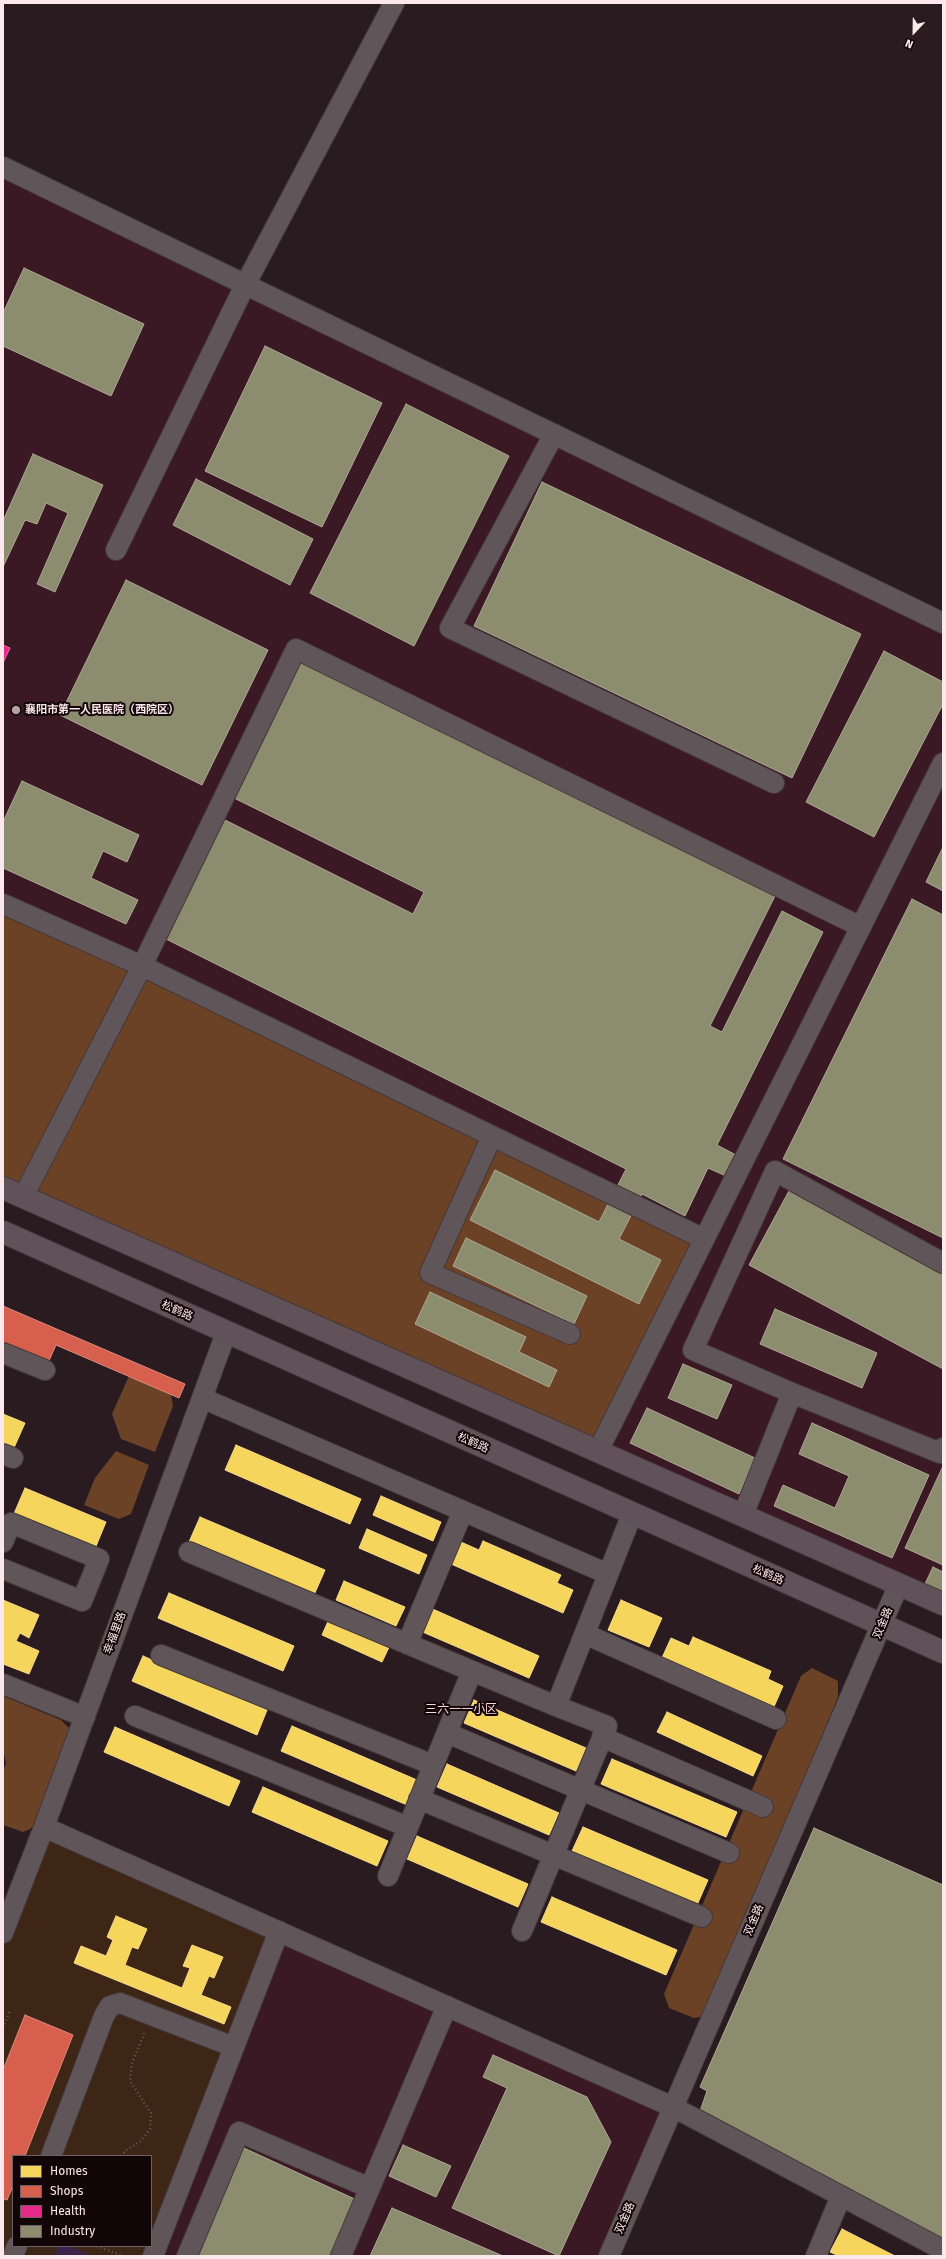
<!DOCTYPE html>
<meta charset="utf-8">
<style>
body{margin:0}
#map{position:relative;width:946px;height:2259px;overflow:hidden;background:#2a1b20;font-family:"Fira Sans",sans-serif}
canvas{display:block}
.frame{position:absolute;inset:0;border:4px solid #fce8ed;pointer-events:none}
.legend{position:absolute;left:12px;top:2155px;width:140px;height:92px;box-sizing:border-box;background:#110508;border:1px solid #6f6064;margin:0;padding:5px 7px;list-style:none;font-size:12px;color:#fce8ed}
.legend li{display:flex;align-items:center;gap:8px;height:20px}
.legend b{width:20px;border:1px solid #6f6064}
.north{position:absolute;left:894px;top:12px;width:40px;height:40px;-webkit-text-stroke:3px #110508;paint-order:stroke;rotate:202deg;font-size:11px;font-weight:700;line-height:16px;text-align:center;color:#fce8ed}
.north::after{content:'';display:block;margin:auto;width:14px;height:18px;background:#fce8ed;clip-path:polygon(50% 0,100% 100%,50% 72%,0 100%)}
</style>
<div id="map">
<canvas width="946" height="2259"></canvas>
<div class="frame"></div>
<ul class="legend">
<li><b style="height:11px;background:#f6d55c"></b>Homes</li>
<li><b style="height:11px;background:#d6604d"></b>Shops</li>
<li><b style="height:11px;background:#e7298a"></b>Health</li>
<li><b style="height:11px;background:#8c8c6e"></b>Industry</li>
</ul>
<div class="north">N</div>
</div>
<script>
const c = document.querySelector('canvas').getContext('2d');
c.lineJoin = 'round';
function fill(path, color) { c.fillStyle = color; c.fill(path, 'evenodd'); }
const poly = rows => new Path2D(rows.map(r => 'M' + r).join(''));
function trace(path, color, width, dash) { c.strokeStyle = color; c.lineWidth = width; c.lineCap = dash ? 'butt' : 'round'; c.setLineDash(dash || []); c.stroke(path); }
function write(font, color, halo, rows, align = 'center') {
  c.font = font + ' "Fira Sans","Noto Sans SC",sans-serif'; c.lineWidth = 4; c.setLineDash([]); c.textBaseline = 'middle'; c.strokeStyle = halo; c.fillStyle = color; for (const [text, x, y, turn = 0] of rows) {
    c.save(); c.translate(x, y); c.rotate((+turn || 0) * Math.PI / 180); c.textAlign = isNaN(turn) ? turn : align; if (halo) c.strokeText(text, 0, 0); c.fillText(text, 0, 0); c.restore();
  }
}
fill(poly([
 [3,167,943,623,943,1604,3,1188],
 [279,1931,673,2107,609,2256,153,2256]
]), '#3a1924');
fill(poly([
 [44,1827,279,1931,153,2256,3,2256,3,1933],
 [13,2156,151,2156,151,2246,13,2246]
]), '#3e2617');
fill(poly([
 [3,904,704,1239,598,1451,3,1188],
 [129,1376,171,1394,173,1406,155,1452,121,1439,112,1414],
 [116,1451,149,1465,131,1514,119,1519,84,1505,95,1478],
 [812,1668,838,1681,838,1697,706,2016,694,2018,669,2008,664,1994,801,1676],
 [3,1696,61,1720,69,1728,66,1739,35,1824,30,1829,23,1832,3,1825,3,1772,6,1763,3,1750]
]), '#6b4226');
fill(poly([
 [59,2246,70,2246,92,2256,55,2256]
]), '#3b254d');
const homes = poly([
 [3,1414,25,1423,13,1450,3,1445,3,1414],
 [236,1445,361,1499,350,1524,225,1470,236,1445],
 [25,1488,106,1522,94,1551,13,1516,25,1488],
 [381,1496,441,1522,433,1541,373,1515,381,1496],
 [200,1517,325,1570,314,1595,189,1542,200,1517],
 [367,1529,427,1555,419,1574,359,1548,367,1529],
 [483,1541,561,1575,557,1583,573,1590,563,1613,451,1564,461,1542,479,1550,483,1541],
 [344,1581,405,1607,396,1626,336,1600,344,1581],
 [169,1593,294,1646,283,1671,158,1618,169,1593],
 [3,1600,39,1615,29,1638,20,1633,16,1641,39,1651,29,1674,3,1664,3,1600],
 [621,1600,662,1618,649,1647,608,1630,621,1600],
 [428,1607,539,1656,529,1678,418,1630,428,1607],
 [330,1617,391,1643,382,1662,322,1635,330,1617],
 [693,1637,771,1671,768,1679,783,1686,773,1709,661,1660,671,1638,689,1646,693,1637],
 [143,1656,267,1710,257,1735,132,1681,143,1656],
 [474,1700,586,1748,576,1771,464,1723,474,1700],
 [667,1712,762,1756,753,1776,657,1732,667,1712],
 [292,1726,417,1780,407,1805,281,1751,292,1726],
 [115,1727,240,1781,229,1806,104,1752,115,1727],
 [612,1759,737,1812,726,1837,601,1784,612,1759],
 [447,1764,559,1813,549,1835,437,1787,447,1764],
 [263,1787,388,1841,377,1866,252,1812,263,1787],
 [583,1827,708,1880,697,1905,572,1851,583,1827],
 [417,1836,528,1884,518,1907,407,1859,417,1836],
 [552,1897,677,1950,666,1975,541,1922,552,1897],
 [116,1916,147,1929,138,1949,132,1947,125,1965,182,1988,190,1968,183,1966,192,1945,223,1957,214,1978,209,1976,201,1995,231,2007,224,2024,74,1963,81,1946,106,1956,113,1940,107,1937,116,1916],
 [842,2229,895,2256,839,2256,830,2252,842,2229]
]);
fill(homes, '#f6d55c');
trace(homes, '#f8db88', 1);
const shops = poly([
 [3,1306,185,1384,179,1398,56,1345,48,1363,3,1344,3,1306],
 [25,2015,73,2035,25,2156,13,2156,13,2186,7,2200,3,2199,3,2070,25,2015]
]);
fill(shops, '#d6604d');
trace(shops, '#e1897d', 1);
const health = poly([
 [3,645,10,648,3,663,3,645]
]);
fill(health, '#e7298a');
trace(health, '#ed62a8', 1);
const industry = poly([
 [24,268,144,324,111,396,3,346,3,313,24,268],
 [265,346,382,403,322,527,205,471,265,346],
 [406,404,509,456,414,646,310,593,406,404],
 [33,454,103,485,55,592,37,584,68,513,46,503,37,524,25,520,3,567,3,521,33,454],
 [196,479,313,539,290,585,173,525,196,479],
 [542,482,861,634,792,778,474,626,542,482],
 [126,580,268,650,202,785,60,715,126,580],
 [884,651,943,682,943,704,874,837,806,802,884,651],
 [302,661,775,896,710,1026,722,1032,782,911,823,932,717,1145,736,1155,726,1176,708,1168,685,1216,642,1194,619,1239,661,1260,639,1304,470,1220,495,1170,599,1222,626,1169,166,939,225,820,413,914,424,892,234,798,302,661],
 [22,781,139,835,127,862,103,851,91,878,138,900,126,924,3,868,3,822,22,781],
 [943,847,943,891,926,882,943,847],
 [912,899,943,915,943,1238,783,1159,912,899],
 [790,1189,943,1271,943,1369,749,1265,790,1189],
 [466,1238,587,1296,574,1324,453,1266,466,1238],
 [430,1292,526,1337,519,1352,557,1370,549,1387,415,1324,430,1292],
 [775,1309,877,1353,862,1388,760,1344,775,1309],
 [683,1364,732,1385,717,1419,668,1398,683,1364],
 [647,1408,755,1458,739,1494,630,1443,647,1408],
 [812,1423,929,1475,892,1558,774,1506,783,1485,835,1508,849,1476,799,1454,812,1423],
 [943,1466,943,1565,905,1548,943,1466],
 [933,1567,943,1572,943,1595,924,1586,933,1567],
 [814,1828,943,1885,943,2244,699,2114,707,2091,700,2087,814,1828],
 [493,2055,587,2097,611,2142,559,2256,452,2208,507,2088,483,2077,493,2055],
 [403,2145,451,2166,436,2197,389,2176,403,2145],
 [244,2148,359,2201,333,2256,195,2256,244,2148],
 [392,2208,503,2256,370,2256,392,2208]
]);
fill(industry, '#8c8c6e');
trace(industry, '#aea894', 1);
const minor = poly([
 [3,167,943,623],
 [554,434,450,628,774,783],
 [116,550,245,285,394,3],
 [3,904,142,966,704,1239],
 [492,1136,430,1273,570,1334],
 [23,1197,142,966,296,649,861,927],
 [3,1353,45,1370],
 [792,1393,940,1453,943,1448],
 [202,1398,463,1511],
 [598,1451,943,763],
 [3,1454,13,1458],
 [743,1515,792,1393,693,1350,775,1171,943,1263],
 [3,1542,11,1523,99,1559,82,1601,3,1569],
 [189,1552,472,1671],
 [585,1634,776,1719],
 [407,1644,463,1511,608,1574],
 [161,1655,433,1765],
 [3,1684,85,1717],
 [135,1716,408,1827],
 [447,1733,729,1853],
 [602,1737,763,1807],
 [419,1799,702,1917],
 [44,1827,673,2107,943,2250],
 [388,1876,472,1671,556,1706,632,1514],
 [522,1931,607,1726,556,1706],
 [3,1933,44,1827,226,1333],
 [51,2156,104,2016,110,2006,120,2003,234,2047],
 [13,2256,17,2246],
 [153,2256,279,1931],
 [187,2256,239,2132,370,2188],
 [341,2256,447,2006],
 [609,2256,899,1584],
 [816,2256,841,2196]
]);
const major = poly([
 [3,1188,943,1604],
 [3,1232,943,1652]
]);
trace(minor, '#44383b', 22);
trace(major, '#44383b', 24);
trace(poly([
 [3,2028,10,2010],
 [121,2156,125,2151,141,2141,150,2129,151,2113,130,2081,132,2063,145,2032],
 [97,2246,123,2256]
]), '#655a5d', 2.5, [1, 3]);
trace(minor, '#605558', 20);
trace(major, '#615259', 22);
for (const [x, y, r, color] of [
 [16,710,5,"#b2a0a5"]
]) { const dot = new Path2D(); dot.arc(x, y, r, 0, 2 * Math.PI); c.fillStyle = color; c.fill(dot); trace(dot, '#110508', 1.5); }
write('bold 11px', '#fce8ed', '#110508', [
 ["襄阳市第一人民医院（西院区）",25,710]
], 'left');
write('11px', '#fce8ed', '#110508', [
 ["松鹤路",177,1311,24],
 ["松鹤路",473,1443,24],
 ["松鹤路",768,1575,24],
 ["双金路",883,1623,-67],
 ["幸福里路",115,1633,-70],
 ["双金路",754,1920,-67],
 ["双金路",625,2218,-67]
]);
write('12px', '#fcd5df', '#110508', [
 ["三六一一小区",461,1710]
]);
</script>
